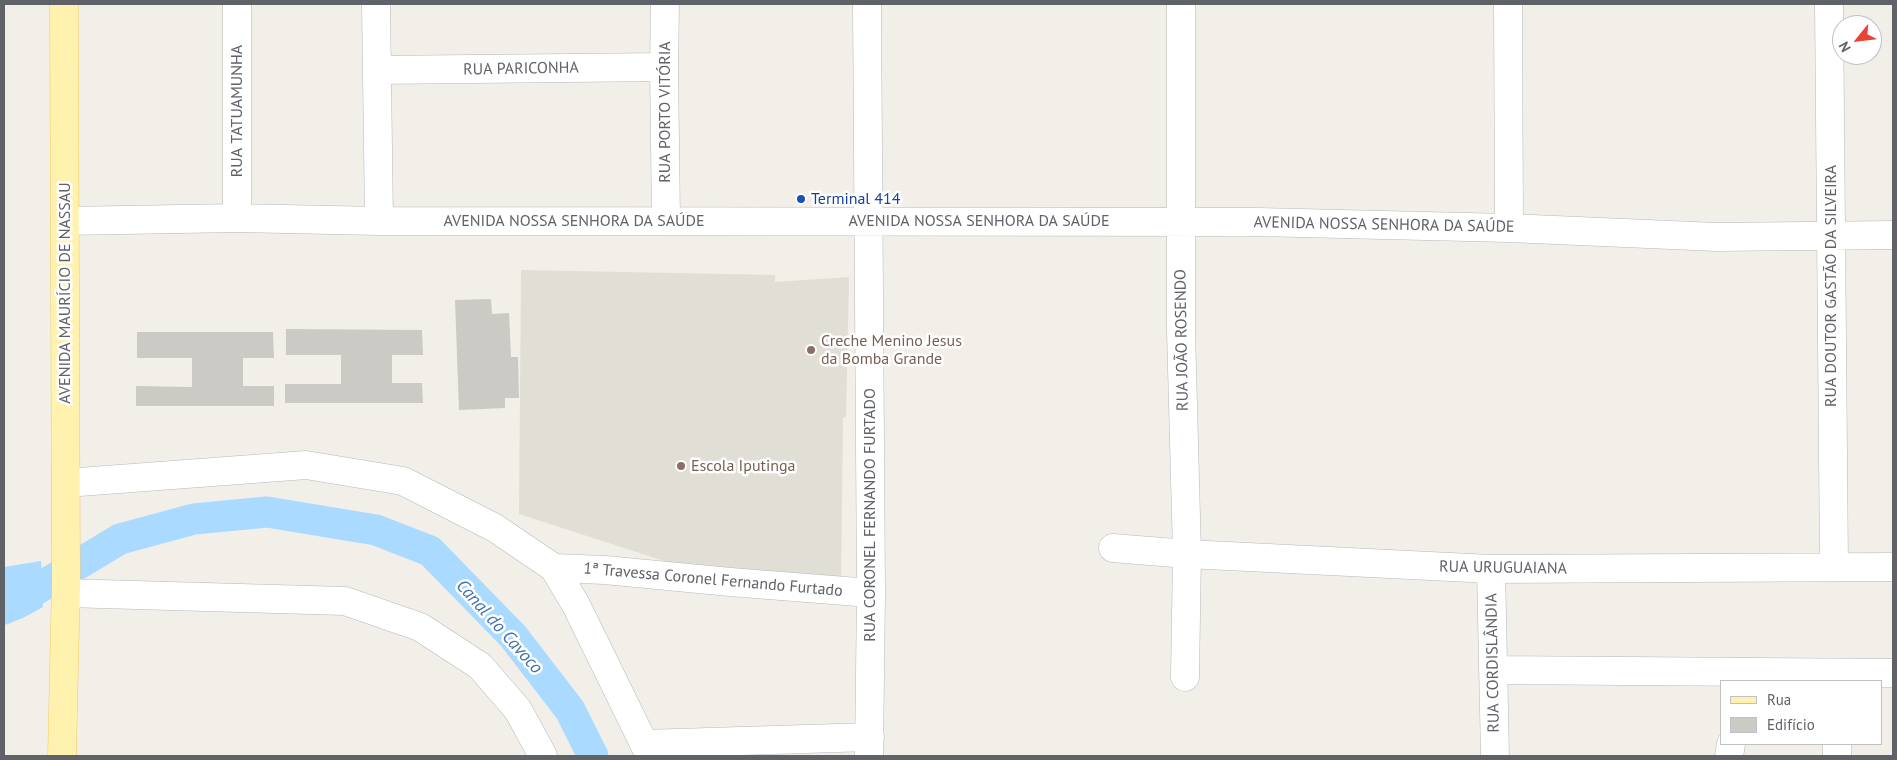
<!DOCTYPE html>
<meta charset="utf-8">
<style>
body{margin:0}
#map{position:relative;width:1897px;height:760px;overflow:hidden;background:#f1efe8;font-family:"PT Sans",sans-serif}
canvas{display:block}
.frame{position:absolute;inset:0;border:5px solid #5f6368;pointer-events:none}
.legend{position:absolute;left:1720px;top:680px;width:162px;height:65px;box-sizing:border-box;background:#fff;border:1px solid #bfc1c3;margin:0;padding:6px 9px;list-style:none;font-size:15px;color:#5f6368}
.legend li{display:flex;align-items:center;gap:10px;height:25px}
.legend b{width:25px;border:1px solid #bfc1c3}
.north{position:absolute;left:1832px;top:15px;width:50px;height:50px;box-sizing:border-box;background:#fff;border:1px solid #bfc1c3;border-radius:50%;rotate:241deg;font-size:14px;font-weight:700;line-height:20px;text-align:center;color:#5f6368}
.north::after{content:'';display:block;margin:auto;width:18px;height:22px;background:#ea4335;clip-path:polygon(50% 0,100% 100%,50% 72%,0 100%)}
</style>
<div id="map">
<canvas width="1897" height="760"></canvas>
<div class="frame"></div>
<ul class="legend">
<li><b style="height:6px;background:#fff2af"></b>Rua</li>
<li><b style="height:14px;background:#cccac5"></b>Edifício</li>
</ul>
<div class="north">N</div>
</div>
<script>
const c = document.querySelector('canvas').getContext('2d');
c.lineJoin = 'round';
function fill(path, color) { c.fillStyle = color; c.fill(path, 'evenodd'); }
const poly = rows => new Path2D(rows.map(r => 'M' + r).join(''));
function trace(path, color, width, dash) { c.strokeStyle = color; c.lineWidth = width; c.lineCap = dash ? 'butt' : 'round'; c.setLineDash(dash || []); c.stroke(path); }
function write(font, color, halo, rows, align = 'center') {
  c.font = font + ' "PT Sans",sans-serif'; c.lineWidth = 5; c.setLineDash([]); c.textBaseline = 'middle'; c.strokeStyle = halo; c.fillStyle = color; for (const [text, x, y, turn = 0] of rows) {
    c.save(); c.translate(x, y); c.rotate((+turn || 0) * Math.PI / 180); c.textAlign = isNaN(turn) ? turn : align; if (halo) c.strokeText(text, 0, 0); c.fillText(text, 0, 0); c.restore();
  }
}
fill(poly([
 [521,270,775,275,775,282,849,277,846,417,843,418,841,582,692,570,519,514]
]), '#e1ded6');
fill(poly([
 [41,561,43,607,23,618,4,625,4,567]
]), '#aadaff');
trace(poly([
 [4,609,120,539,194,519,267,512,376,530,430,551,513,636,570,710,593,756]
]), '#aadaff', 31);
fill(poly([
 [491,299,492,314,509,313,511,357,518,357,519,398,505,398,505,408,459,410,455,300],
 [286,329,422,330,423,355,392,355,392,383,422,383,423,403,285,403,285,384,341,384,341,355,286,355],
 [137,332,273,332,274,358,243,358,243,386,274,386,274,406,136,406,136,386,192,387,192,358,137,358]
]), '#cccac5');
const minor = poly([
 [376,4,379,221],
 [665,4,664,67,666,220],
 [867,4,871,593,869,756],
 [1181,4,1181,330,1187,554,1185,677],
 [1508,4,1509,228],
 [1829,4,1834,567],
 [377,70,664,67],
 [237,218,237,4],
 [65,221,237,218,379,221,1258,222,1509,228,1717,237,1893,235],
 [66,483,306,465,403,481,495,528,554,568,576,605,650,756],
 [1113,548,1187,554,1491,569,1893,567],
 [554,568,605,570,730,582,871,593],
 [1491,569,1495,756],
 [66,593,345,601,420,627,480,666,518,710,543,756],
 [1493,670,1893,673],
 [644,744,870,737],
 [1729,756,1731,744],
 [1837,756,1837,744]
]);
const major = poly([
 [62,756,66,583,64,4]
]);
trace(minor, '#b5b8bc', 29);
trace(major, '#f2c960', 29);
trace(minor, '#fff', 28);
trace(major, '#fff2af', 28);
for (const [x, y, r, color] of [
 [801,199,5,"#1a4fb4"],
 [811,350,5,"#8d6e63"],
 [681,466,5,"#8d6e63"]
]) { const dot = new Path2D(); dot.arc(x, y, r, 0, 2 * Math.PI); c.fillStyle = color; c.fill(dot); trace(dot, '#fff', 2); }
write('16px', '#5f6368', '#fff', [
 ["RUA PARICONHA",521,69,-1],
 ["RUA TATUAMUNHA",237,111,-90],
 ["RUA PORTO VITÓRIA",665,112,-90],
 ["AVENIDA NOSSA SENHORA DA SAÚDE",574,221],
 ["AVENIDA NOSSA SENHORA DA SAÚDE",979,221],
 ["AVENIDA NOSSA SENHORA DA SAÚDE",1384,225,1],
 ["RUA DOUTOR GASTÃO DA SILVEIRA",1831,286,-90],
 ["AVENIDA MAURÍCIO DE NASSAU",65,293,-90],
 ["RUA JOÃO ROSENDO",1182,340,-91],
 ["RUA CORONEL FERNANDO FURTADO",870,515,-90],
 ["RUA URUGUAIANA",1503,568,1],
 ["1ª Travessa Coronel Fernando Furtado",713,580,5],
 ["RUA CORDISLÂNDIA",1493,663,-91]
]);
write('16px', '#164399', '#fff', [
 ["Terminal 414",811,199]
], 'left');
write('16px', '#785e54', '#fff', [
 ["Creche Menino Jesus",821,341],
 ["da Bomba Grande",821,359],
 ["Escola Iputinga",691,466]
], 'left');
write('italic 18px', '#4174aa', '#fff', [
 ["Canal do Cavoco",499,627,48]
]);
</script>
